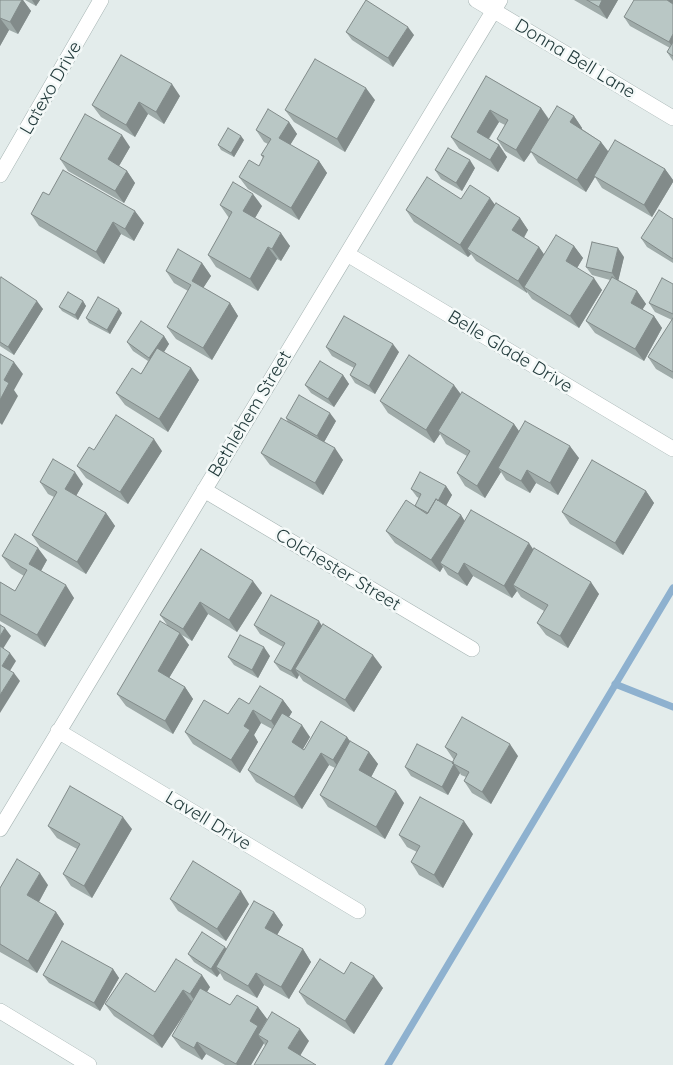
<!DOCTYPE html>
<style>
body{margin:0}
canvas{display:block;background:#e3eceb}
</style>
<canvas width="673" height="1065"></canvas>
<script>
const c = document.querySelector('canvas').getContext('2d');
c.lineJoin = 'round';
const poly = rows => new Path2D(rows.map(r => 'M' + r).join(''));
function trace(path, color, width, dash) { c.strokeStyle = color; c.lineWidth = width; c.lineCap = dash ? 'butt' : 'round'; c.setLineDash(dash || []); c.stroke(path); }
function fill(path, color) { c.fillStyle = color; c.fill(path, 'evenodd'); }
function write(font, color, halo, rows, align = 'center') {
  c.font = font + ' Quicksand,sans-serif'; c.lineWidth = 5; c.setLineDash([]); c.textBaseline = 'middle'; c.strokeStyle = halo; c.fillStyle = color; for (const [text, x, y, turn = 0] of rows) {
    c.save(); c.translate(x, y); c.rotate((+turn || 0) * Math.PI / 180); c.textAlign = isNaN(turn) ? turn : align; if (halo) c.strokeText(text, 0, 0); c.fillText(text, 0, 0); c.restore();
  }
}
trace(poly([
 [617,682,615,684,673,707],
 [388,1065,673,588]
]), '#8eb1cf', 7);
const minor = poly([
 [476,0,673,118],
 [0,175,101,0],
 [347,254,673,449],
 [204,490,472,649],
 [58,731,358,911],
 [0,829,500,0],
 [0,1011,89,1065]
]);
trace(minor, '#a6b4b3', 16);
trace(minor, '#fff', 15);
fill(poly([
 [0,0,23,0,31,11,18,34,9,30,0,46],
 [25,0,40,0,36,6],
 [574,0,618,0,607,19],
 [673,0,673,61,667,52,670,48,630,26,624,17],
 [346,32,414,35,393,67,352,40],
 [486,76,541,108,549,119,574,116,582,128,582,129,601,142,608,151,665,169,673,180,673,182,652,217,602,188,595,177,586,192,538,163,531,152,524,162,505,151,497,139,505,125,499,122,489,139,499,145,507,157,498,172,459,149,451,137],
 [180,96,164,124,148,114,135,137,101,117,92,105],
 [375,100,345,152,294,122,285,110],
 [289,122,297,134,290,145,319,161,327,173,299,220,248,189,239,177,259,166,263,158,261,155,268,144,264,142,256,130],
 [244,140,234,157,221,150,218,145],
 [130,147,119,166,127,171,135,183,124,203,68,171,60,159],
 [475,168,462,191,441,179,435,170],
 [461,199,495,205,520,218,528,230,524,238,539,247,544,255,574,246,583,258,577,268,602,290,579,328,532,299,527,292,527,293,476,261,471,254,468,257,414,222,406,210],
 [220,205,262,206,255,218,290,246,281,261,277,259,258,291,216,267,208,255,229,218],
 [31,214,144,223,134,241,121,234,104,264,39,226],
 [673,219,673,263,647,247,641,238],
 [624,257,618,280,637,291,646,304,642,309,654,316,662,328,644,361,595,333,586,321,610,280,592,275,586,267],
 [202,263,211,276,203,288,230,303,238,316,212,360,176,339,167,327,188,291,174,283,166,271],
 [0,279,43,309,14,355,0,346],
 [673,284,673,379,656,369,648,357,672,320,655,312,649,303],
 [83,301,86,306,78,320,62,311,59,307],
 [122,313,110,334,89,323,86,318],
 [164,336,169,344,164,352,199,380,168,432,125,405,116,393,141,374,148,361,133,351,127,342],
 [326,347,399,352,375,394,355,383,350,375,354,368,332,356],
 [343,375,349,384,334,407,311,393,305,385],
 [461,394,514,424,519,431,579,458,558,495,536,483,530,493,506,480,501,472,485,498,465,486,457,473,467,456,446,444,440,434,434,443,388,413,380,401],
 [286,418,336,421,324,442,343,460,323,495,270,465,261,453,288,422],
 [94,450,162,451,128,504,86,478,77,466],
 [40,482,83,484,76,496,106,513,115,526,86,574,40,547,32,535,54,497,48,494],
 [446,486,452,495,446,506,461,515,464,521,533,550,599,594,568,648,546,635,537,623,544,611,521,597,517,591,512,598,473,576,467,586,448,575,443,567,440,572,395,543,386,531,415,506,419,498,417,497,411,489],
 [646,491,654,503,623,555,570,524,562,512],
 [201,549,262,593,237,632,208,614,192,641,182,635,189,645,169,678,185,687,193,699,173,734,126,706,117,694,168,626,160,615],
 [2,556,47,560,41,571,74,598,45,647,0,621,0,582,15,591,24,576,11,568],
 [254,625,322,626,382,667,354,712,303,681,299,675,297,679,280,670,274,662,283,647,260,634],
 [270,656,258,678,234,665,228,657],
 [283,700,292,712,289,717,310,737,303,749,304,750,347,737,350,742,369,752,378,764,371,777,404,803,385,839,328,807,320,795,335,768,329,765,302,809,256,782,248,770,272,729,261,723,254,735,258,742,240,773,193,744,185,732,228,714,249,704],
 [445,747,518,756,491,804,472,793,464,781,466,777,461,775,460,773,448,795,411,776,405,767,452,763,454,760],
 [48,826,132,829,92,898,71,886,63,874,77,849,57,838],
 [473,834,443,888,419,875,411,862,417,852,407,847,399,835],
 [48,885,39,902,56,912,64,924,37,973,0,952,0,888],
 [170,899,249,904,226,941,178,911],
 [274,912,283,925,277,935,303,949,311,962,289,999,264,985,257,998,224,980,220,973,217,977,194,962,188,954,226,949],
 [113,969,119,978,100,1011,49,983,43,975],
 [344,974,383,988,354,1034,307,1004,299,992],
 [210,987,207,992,230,1005,258,1007,267,1019,309,1041,265,1046,264,1043,251,1065,225,1065,206,1054,202,1060,181,1048,172,1036,191,1004,162,1048,114,1016,105,1004,155,992]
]), '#9faba9');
fill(poly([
 [22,0,23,0,31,11,18,34,10,22],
 [32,0,40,0,36,6],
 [602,0,618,0,607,19,599,7],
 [667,0,673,0,673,8],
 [0,18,9,30,0,46],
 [408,27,414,35,393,67,388,58],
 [673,34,673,48,669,42],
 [172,84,180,96,164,124,156,112],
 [366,88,375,100,345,152,337,139],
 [139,102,148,114,135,137,126,125],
 [541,108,549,120,530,151,531,152,524,162,516,150],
 [490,110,499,122,485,144,477,132],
 [574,116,582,128,579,134,570,122],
 [289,122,297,134,287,150,279,138],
 [122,135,130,147,116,171,108,159],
 [241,136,244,140,234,157,231,153],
 [601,142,610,154,594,176,595,177,586,192,577,180],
 [499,145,507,157,498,172,490,160],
 [470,160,475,168,462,191,456,183],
 [319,161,327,173,299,220,291,208],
 [665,169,673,180,673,182,652,217,644,205],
 [127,171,135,183,124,203,115,191],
 [253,194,262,206,252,223,243,211],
 [490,198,499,210,467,249,471,254,468,257,460,245],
 [135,211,144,223,134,241,125,229],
 [520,218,528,230,521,242,512,230],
 [113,222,121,234,104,264,96,252],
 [281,233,290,246,281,261,272,249],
 [574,246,583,258,574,273,566,261],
 [268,247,277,259,258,291,250,279],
 [539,247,548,260,524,287,527,292,527,293,518,281],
 [618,248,624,257,618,282,612,273],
 [202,263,211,276,200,293,192,281],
 [594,278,602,290,579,328,570,316],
 [637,291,646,304,639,315,631,303],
 [37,301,43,309,14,355,8,347],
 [83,301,86,306,78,320,75,315],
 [230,303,238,316,212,360,203,348],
 [119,309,122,313,110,334,107,330],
 [654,316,662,328,644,361,635,349],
 [164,336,169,344,155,366,149,358],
 [393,344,399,352,375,394,369,386],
 [14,362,23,374,14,390,18,396,2,425,0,423,0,400,4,380],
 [191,368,199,380,168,432,159,419],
 [343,375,349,384,334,407,328,399],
 [454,385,463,397,438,431,440,434,434,443,426,430],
 [330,413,336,421,323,444,317,436],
 [514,424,523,437,498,468,501,472,485,498,477,486],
 [154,439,162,451,128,504,120,492],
 [570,446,579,458,558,495,550,483],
 [335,448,343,460,323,495,315,483],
 [527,470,536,483,530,493,521,481],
 [75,472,83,484,73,501,65,489],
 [446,486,452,495,436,523,430,515],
 [646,491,654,503,623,555,615,543],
 [106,513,115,526,86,574,77,562],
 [461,515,469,528,440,563,443,567,440,572,431,560],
 [529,543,537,555,513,585,517,591,512,598,504,586],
 [38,548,47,560,38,576,29,564],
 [464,563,473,576,467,586,458,574],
 [253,581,262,593,237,632,229,620],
 [591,582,599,594,568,648,560,636],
 [66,585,74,598,45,647,37,635],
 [200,602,208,614,192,641,183,629],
 [319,621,324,629,295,669,299,675,297,679,291,671],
 [5,628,11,636,1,652,0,650,0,636],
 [180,633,189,645,166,683,158,671],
 [264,647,270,656,258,678,252,670],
 [10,653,16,661,8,674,2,666],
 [373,655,382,667,354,712,345,700],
 [14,673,20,681,0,713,0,695],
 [185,687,193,699,173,734,165,721],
 [283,700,292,712,279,733,271,721],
 [253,710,261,723,254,735,258,742,240,773,231,760,244,726],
 [302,725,310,737,300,754,292,742],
 [347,737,356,749,342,772,333,760],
 [510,744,518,756,491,804,482,792],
 [369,752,378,764,368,783,359,770],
 [321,753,329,765,302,809,294,797],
 [454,764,460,773,448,795,442,787],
 [396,791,404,803,385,839,376,827],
 [123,817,132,829,92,898,84,886],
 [464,821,473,834,443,888,434,875],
 [40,873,48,885,36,907,27,895],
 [241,891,249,904,226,941,217,929],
 [56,912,64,924,37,973,28,961],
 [274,912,283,925,274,940,265,928],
 [225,947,231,955,216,967,220,973,217,977,211,969],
 [303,949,311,962,289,999,281,987],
 [113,969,119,978,100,1011,94,1003],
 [256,973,264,985,257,998,248,986],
 [202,975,210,987,198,1006,190,994],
 [374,976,383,988,354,1034,345,1021],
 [183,990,192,1002,162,1048,153,1036],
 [258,1007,267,1019,258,1035,264,1043,251,1065,237,1065,236,1064,250,1021],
 [300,1029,309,1041,297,1061,288,1048],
 [197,1042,206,1054,202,1060,194,1048]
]), '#828b8a');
const building = poly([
 [0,0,22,0,10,22,0,18,0,0],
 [366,0,408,27,388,58,346,32,366,0],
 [587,0,602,0,599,7,587,0],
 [634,0,667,0,673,4,673,34,669,42,624,17,634,0],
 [673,42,673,56,667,52,673,42],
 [121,55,172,84,156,112,139,102,126,125,92,105,121,55],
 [315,59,366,88,337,139,285,110,315,59],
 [486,76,541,108,516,150,497,139,508,120,490,110,477,132,499,145,490,160,451,137,486,76],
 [557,106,574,116,570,122,601,142,577,180,530,151,557,106],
 [268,109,289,122,279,138,319,161,291,208,239,177,249,160,259,166,264,156,261,155,271,139,256,130,268,109],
 [85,114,122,135,108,159,127,171,115,191,60,159,85,114],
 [228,128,241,136,231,153,218,145,228,128],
 [615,140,665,169,644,205,594,176,615,140],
 [448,148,470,160,456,183,435,170,448,148],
 [63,170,135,211,125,229,113,222,96,252,31,214,43,192,49,195,63,170],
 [427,177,461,199,470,185,490,198,460,245,406,210,427,177],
 [233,182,253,194,243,211,281,233,272,249,268,247,250,279,208,255,232,212,220,205,233,182],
 [496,203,520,218,512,230,539,247,518,281,467,249,496,203],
 [659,210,673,219,673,259,641,238,659,210],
 [556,235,574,246,566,261,594,278,570,316,524,287,556,235],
 [592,242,618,248,612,273,586,267,592,242],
 [178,249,202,263,192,281,230,303,203,348,167,327,191,285,166,271,178,249],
 [1,277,37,301,8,347,0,342,0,279,1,277],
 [612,277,637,291,631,303,654,316,635,349,586,321,612,277],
 [662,278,673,284,673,314,649,303,662,278],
 [68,292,83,301,75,315,59,307,68,292],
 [98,297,119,309,107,330,86,318,98,297],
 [344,316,393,344,369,386,350,375,356,364,326,347,344,316],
 [673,318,673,372,648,357,673,318],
 [141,321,164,336,149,358,127,342,141,321],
 [157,348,191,368,159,419,116,393,132,368,141,374,157,348],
 [0,354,14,362,4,380,9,383,0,400,0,354],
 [409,355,454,385,426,430,380,401,409,355],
 [320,361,343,375,328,399,305,385,320,361],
 [462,392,514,424,477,486,457,473,470,451,438,431,462,392],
 [299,395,330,413,317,436,286,418,299,395],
 [116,415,154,439,120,492,77,466,89,447,94,450,116,415],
 [281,418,335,448,315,483,261,453,281,418],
 [525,421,570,446,550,483,527,470,521,481,498,468,525,421],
 [53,459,75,472,65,489,106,513,77,562,32,535,57,492,40,482,53,459],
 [592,460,646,491,615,543,562,512,592,460],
 [420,472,446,486,438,501,436,499,428,513,415,506,421,494,411,489,420,472],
 [436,499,461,515,431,560,386,531,406,500,427,514,436,499],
 [471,510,529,543,504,586,464,563,458,574,440,563,471,510],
 [15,534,38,548,29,564,66,585,37,635,0,614,0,582,15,591,27,570,2,556,15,534],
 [534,548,591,582,560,636,537,623,548,605,513,585,534,548],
 [201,549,253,581,229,620,200,602,183,629,160,615,201,549],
 [271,595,319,621,291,671,274,662,285,643,254,625,271,595],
 [160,621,180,633,158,671,185,687,165,721,117,694,160,621],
 [323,624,373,655,345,700,295,669,323,624],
 [0,625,5,628,0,636,0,625],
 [240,635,264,647,252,670,228,657,240,635],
 [0,646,10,653,2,666,14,673,0,695,0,646],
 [260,686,283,700,271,721,253,710,244,726,250,730,231,760,185,732,204,700,228,714,239,698,249,704,260,686],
 [282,713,302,725,292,742,304,750,321,721,347,737,333,760,321,753,294,797,248,770,282,713],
 [462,717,510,744,482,792,464,781,469,772,452,763,457,754,445,747,462,717],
 [350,741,369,752,359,770,396,791,376,827,320,795,350,741],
 [417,744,454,763,452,763,454,764,442,787,405,767,417,744],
 [70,786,123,817,84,886,63,874,80,844,48,826,70,786],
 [420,797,464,821,434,875,411,862,420,846,399,835,420,797],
 [17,859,40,873,27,895,56,912,28,961,0,944,0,888,17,859],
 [193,861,241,891,217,929,170,899,193,861],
 [254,901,274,912,265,928,303,949,281,987,256,973,248,986,216,967,254,901],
 [202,932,225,947,211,969,188,954,202,932],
 [62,941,113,969,94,1003,43,975,62,941],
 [176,959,202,975,190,994,183,990,153,1036,105,1004,126,973,155,992,176,959],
 [320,959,344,974,351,962,374,976,345,1021,299,992,320,959],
 [200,988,230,1005,237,995,258,1007,250,1021,258,1026,236,1064,197,1042,194,1048,172,1036,200,988],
 [272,1012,300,1029,288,1048,316,1065,254,1065,268,1041,258,1035,272,1012]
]);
fill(building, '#b9c7c5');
trace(building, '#828b8a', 1);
write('18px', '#243c3d', '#f4f9f8', [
 ["Donna Bell Lane",575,59,31],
 ["Latexo Drive",51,88,-60],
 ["Belle Glade Drive",510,352,31],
 ["Bethlehem Street",250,414,-59],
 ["Colchester Street",338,570,31],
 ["Lavell Drive",208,821,31]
]);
</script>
